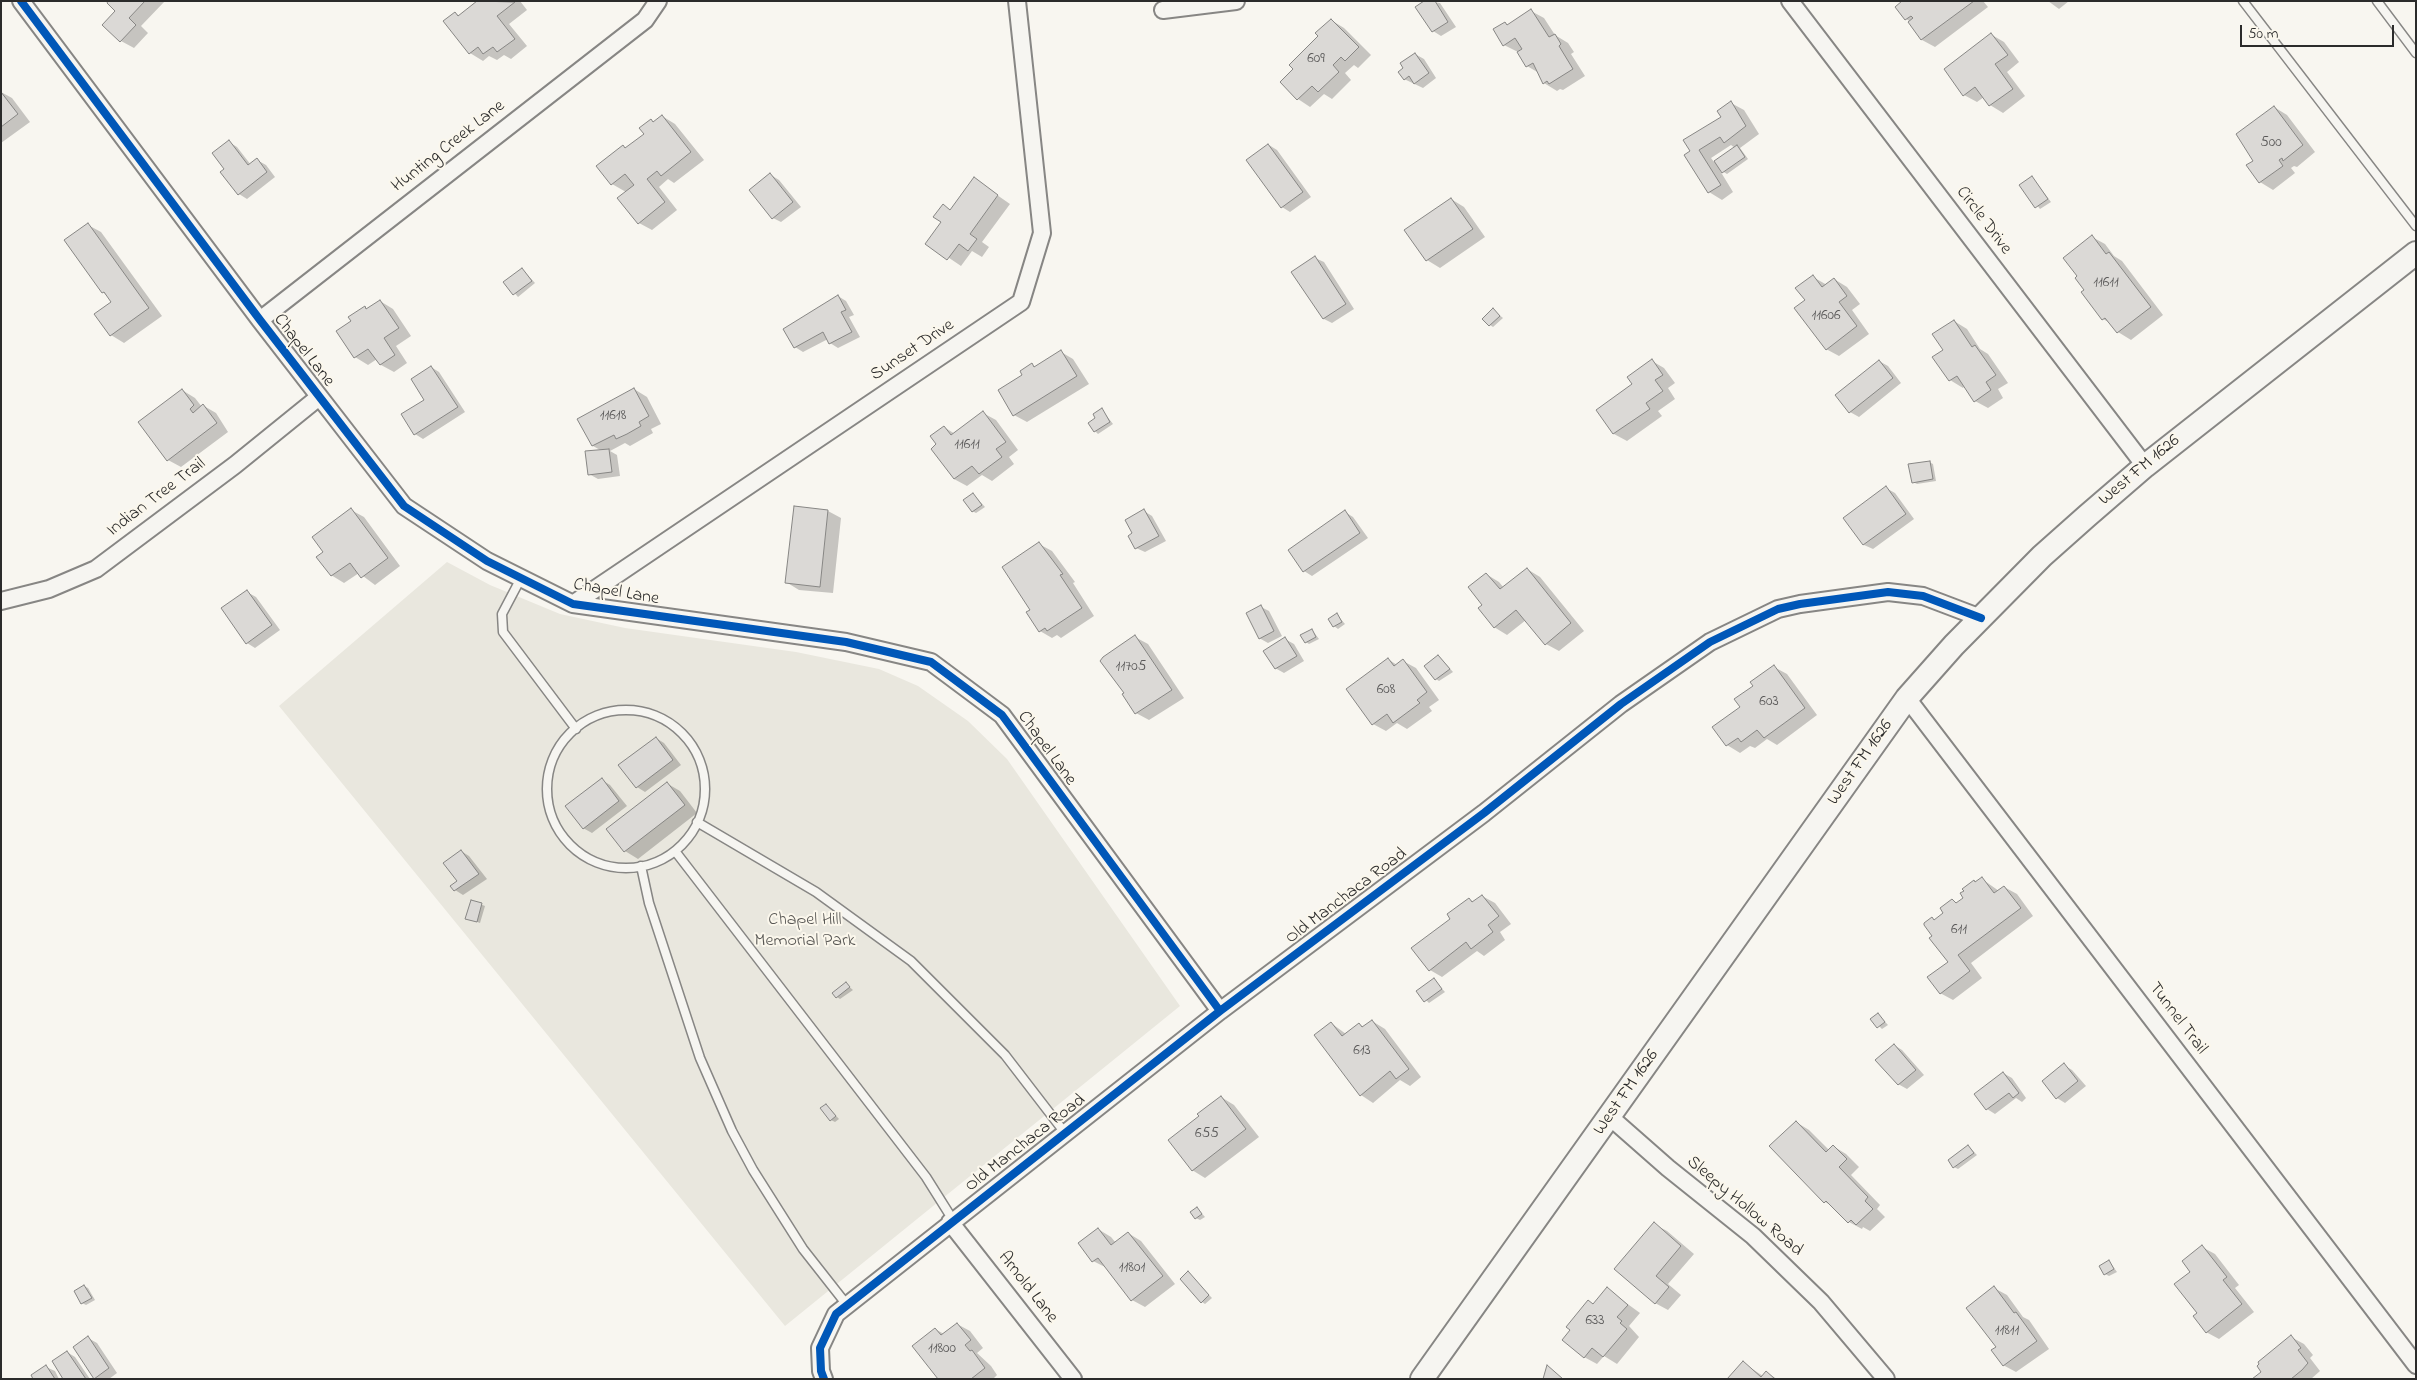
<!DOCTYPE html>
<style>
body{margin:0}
#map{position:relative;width:2417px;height:1380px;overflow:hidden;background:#f8f6f0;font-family:"Indie Flower",sans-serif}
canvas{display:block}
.frame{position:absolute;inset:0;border:2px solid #2b2b2b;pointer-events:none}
.scale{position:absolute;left:2240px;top:25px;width:154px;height:22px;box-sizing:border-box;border:2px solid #2b2b2b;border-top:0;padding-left:6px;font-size:15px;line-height:18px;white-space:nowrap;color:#2b2b2b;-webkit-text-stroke:4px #fbf7ec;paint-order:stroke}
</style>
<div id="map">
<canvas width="2417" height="1380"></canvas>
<div class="frame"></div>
<div class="scale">50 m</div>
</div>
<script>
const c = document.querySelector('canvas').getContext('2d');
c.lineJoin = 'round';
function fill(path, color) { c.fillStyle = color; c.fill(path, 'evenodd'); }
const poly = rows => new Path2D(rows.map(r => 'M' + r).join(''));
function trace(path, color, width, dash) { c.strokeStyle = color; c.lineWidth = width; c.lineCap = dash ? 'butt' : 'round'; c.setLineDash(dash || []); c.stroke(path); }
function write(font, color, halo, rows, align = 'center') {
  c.font = font + ' "Indie Flower",sans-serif'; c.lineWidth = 4; c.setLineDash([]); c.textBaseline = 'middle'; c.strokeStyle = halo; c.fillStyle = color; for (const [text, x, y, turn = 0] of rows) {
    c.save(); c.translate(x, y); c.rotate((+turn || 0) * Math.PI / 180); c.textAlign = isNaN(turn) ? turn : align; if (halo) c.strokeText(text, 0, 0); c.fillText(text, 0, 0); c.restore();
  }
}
fill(poly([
 [447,562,490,585,560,614,625,628,796,652,879,669,918,686,968,721,1007,759,1180,1006,785,1326,279,706]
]), '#e9e7de');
fill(poly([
 [110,1,165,1,141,26,148,33,134,48,121,41,117,11],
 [479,1,520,1,527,10,509,24,527,46,511,59,504,55,497,60,489,56,483,61,470,53,445,21,455,13,460,16],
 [1426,1,1440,3,1456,27,1441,36,1433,31,1417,7],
 [1905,1,1983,1,1988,7,1935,47,1922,40,1911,22,1906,19],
 [2048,1,2069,1,2059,9],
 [1531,11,1544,18,1555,35,1568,43,1574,52,1571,54,1585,76,1563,90,1560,89,1557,91,1544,83,1539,73,1527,66,1518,52,1504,45,1505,23,1508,25],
 [1331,20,1344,28,1371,55,1358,68,1354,65,1345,73,1351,80,1332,99,1324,94,1310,107,1298,99,1294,69],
 [1992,35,2004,42,2019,62,2007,72,2025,96,2003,113,1990,105,1984,97,1977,102,1964,95],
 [1415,54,1424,59,1436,78,1423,88,1404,79,1404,69],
 [1,92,12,98,30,122,1,143],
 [1731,103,1744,110,1759,134,1740,148,1748,159,1727,174,1719,169,1733,192,1722,200,1709,192,1686,156,1722,117],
 [1731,145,1735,148,1714,162,1711,158],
 [2274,107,2287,115,2315,152,2297,167,2294,166,2291,168,2295,173,2273,190,2260,182,2248,166,2255,161],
 [662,116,675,124,704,160,674,183,668,179,659,187,677,210,652,230,639,223,626,192,612,184,623,146,626,149,645,134,651,120,654,122],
 [229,142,237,147,251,165,257,160,266,165,275,177,247,199,239,194,226,169],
 [1269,145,1277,150,1311,197,1290,212,1282,207],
 [771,175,779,180,801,207,781,222,773,218],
 [2032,177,2051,202,2040,209,2021,185],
 [974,179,1010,204,982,242,989,247,982,257,972,251,961,266,927,243,943,222,943,206,951,210],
 [1451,199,1464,207,1485,237,1440,268,1427,260],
 [88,225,101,232,162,316,124,343,111,335,113,302,103,292],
 [2092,237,2105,244,2114,256,2122,261,2163,315,2131,340,2118,332,2112,324,2103,319,2083,293,2086,290],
 [1315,258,1324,262,1354,309,1332,323,1324,319],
 [522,269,535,283,518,297,505,282],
 [1813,277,1827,285,1834,279,1847,287,1860,304,1852,310,1869,334,1839,356,1826,349,1806,300],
 [838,296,846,301,854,315,849,317,860,337,838,348,830,343,828,339,803,352,795,347],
 [380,301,393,309,411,336,396,346,407,363,394,372,381,365,377,359,368,365,355,357,337,331,352,321,365,308,368,309],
 [1493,310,1503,318,1493,327,1490,325],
 [1954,321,1967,329,1980,349,1988,354,2008,383,1998,389,2003,398,1988,408,1975,401,1965,386,1963,388,1950,380,1944,350],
 [1061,352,1073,359,1089,384,1027,422,1014,415,1024,375,1032,365,1036,367],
 [1652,361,1664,368,1675,383,1668,388,1675,399,1658,411,1662,416,1627,441,1614,434,1598,410,1634,385],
 [1879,361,1888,366,1901,383,1859,417,1850,412,1837,395],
 [431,367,439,372,465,412,423,439,415,434,426,400],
 [634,389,647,397,661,424,651,429,653,433,630,446,625,443,610,451,617,455,620,476,598,479,589,474,602,451,593,446,579,419],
 [182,390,195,398,202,407,204,406,216,413,228,432,181,467,168,460],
 [1102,410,1113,424,1098,434,1095,431,1097,419],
 [983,413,996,420,1018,450,1009,457,1014,464,992,481,982,475,967,486,954,479,938,445,944,427,955,434],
 [1929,462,1933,464,1936,481,1917,484,1913,482],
 [1886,488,1895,493,1914,519,1873,549,1864,545,1845,518],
 [973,494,985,507,976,513,972,511],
 [795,507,828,511,841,518,833,593,799,590,786,582],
 [351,510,364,517,400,566,375,585,359,573,344,583,331,575,325,552],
 [1144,511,1152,516,1166,541,1145,552,1136,548,1134,534],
 [1345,512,1353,517,1368,538,1312,576,1304,571],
 [1039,544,1052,551,1075,582,1073,583,1094,616,1061,638,1057,635,1052,638,1040,631,1031,610],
 [1527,569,1540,577,1584,631,1559,651,1546,644,1526,620,1507,635,1494,627,1484,605,1486,574,1499,582,1504,588],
 [247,592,256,597,280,630,255,648,247,643],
 [1261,607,1269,611,1282,636,1268,643,1259,638],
 [1337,615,1345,624,1338,629,1334,626],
 [1312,630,1319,639,1309,644,1306,642],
 [1135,637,1148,644,1184,698,1149,720,1136,713,1126,693],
 [1285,639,1294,644,1304,661,1284,673,1275,668],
 [1439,656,1453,672,1439,681,1436,679],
 [1388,659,1397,665,1403,661,1416,668,1439,700,1429,707,1432,711,1407,729,1397,723,1386,731,1373,724],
 [1774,667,1787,674,1817,715,1777,745,1767,739,1755,748,1750,746,1740,753,1727,745,1742,707,1755,686],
 [656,738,664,743,681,765,645,792,637,787],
 [602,780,610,785,627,806,592,833,583,828],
 [668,784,680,791,697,813,638,859,625,851,608,830],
 [461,851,469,856,487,879,463,895,455,890,459,881],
 [1982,879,1999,891,2004,887,2017,894,2033,916,1971,963,1982,978,1953,1000,1940,993,1950,962,1933,936,1932,918,1935,920,1945,913,1952,901,1958,904,1965,898],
 [1482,896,1495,903,1511,924,1500,932,1505,940,1484,956,1477,951,1442,977,1430,970,1452,919,1469,899,1474,902],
 [472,901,485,906,480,923,466,918],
 [1434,980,1445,992,1429,1003,1418,992],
 [846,984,853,990,840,999,837,997],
 [1878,1014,1888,1025,1882,1029,1872,1019],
 [1372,1021,1385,1029,1421,1077,1410,1086,1400,1080,1373,1103,1361,1095,1331,1023,1346,1034,1359,1024,1364,1027],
 [1894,1045,1902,1050,1924,1075,1907,1089,1898,1084],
 [2064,1065,2072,1070,2086,1086,2065,1103,2057,1098],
 [2003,1073,2012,1078,2026,1098,2022,1102,2016,1098,1995,1114,1987,1109],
 [1221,1097,1234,1105,1259,1137,1205,1178,1192,1170,1201,1117],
 [826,1105,839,1119,835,1122,831,1120],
 [1796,1122,1809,1130,1829,1150,1833,1146,1846,1154,1859,1167,1851,1175,1880,1205,1877,1209,1885,1217,1870,1231,1863,1227,1862,1229,1849,1222,1834,1207,1825,1202,1771,1146],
 [1968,1146,1977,1155,1958,1169,1954,1167],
 [1197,1208,1205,1217,1200,1220,1196,1218],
 [1654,1224,1667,1231,1694,1254,1668,1284,1681,1295,1668,1310,1655,1303],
 [1098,1229,1111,1237,1116,1243,1128,1233,1141,1241,1175,1284,1145,1307,1132,1300,1107,1268,1093,1261],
 [2202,1247,2215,1254,2239,1285,2235,1288,2254,1312,2219,1339,2206,1332,2198,1314,2192,1272],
 [2109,1261,2117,1272,2109,1276,2105,1274],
 [1188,1273,1212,1298,1205,1304,1202,1302],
 [84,1286,88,1288,95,1300,86,1305,82,1303],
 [1994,1288,2007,1295,2023,1317,2029,1320,2049,1349,2016,1372,2003,1365,1997,1347],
 [1607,1289,1640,1313,1629,1326,1639,1337,1617,1364,1604,1356,1597,1364,1584,1357,1572,1330,1589,1302,1594,1304],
 [957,1324,970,1331,983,1348,977,1353,991,1366,997,1375,993,1379,939,1379,935,1329,944,1334],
 [2291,1337,2304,1344,2313,1355,2310,1358,2320,1371,2311,1379,2254,1379,2263,1372],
 [88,1338,97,1343,117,1373,109,1379,95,1378],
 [67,1352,75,1357,90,1379,65,1379],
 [1743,1363,1763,1376,1766,1372,1777,1379,1729,1379],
 [46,1367,55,1371,59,1379,35,1379]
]), '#0003');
const building = poly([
 [108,1,145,1,129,18,136,25,120,42,102,25,115,11,107,3,108,1],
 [477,1,515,2,497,16,515,39,497,52,493,47,483,54,478,47,469,54,443,21,455,12,458,16,477,1],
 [1424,1,1435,1,1448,22,1432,32,1415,7,1424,1],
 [1902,1,1974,1,1921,40,1908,22,1913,18,1911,16,1905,20,1895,7,1902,1],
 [1531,9,1549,37,1555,34,1561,44,1559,46,1573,69,1549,84,1547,81,1543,84,1533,63,1526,67,1517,52,1522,49,1515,38,1503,46,1493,29,1505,22,1507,25,1531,9],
 [1331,19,1359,47,1345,61,1341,57,1333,65,1339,72,1318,92,1312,86,1297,100,1280,82,1293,69,1289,65,1318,36,1315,33,1331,19],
 [1991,33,2008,55,1995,64,2013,89,1989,106,1975,87,1963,96,1944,69,1991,33],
 [1415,53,1429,73,1414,84,1409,76,1404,80,1398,72,1403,68,1400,63,1415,53],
 [1,92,18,114,1,127,1,92],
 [1731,101,1746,126,1724,143,1720,137,1699,150,1721,185,1708,193,1684,155,1690,151,1683,140,1721,117,1717,111,1731,101],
 [2274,106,2303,145,2283,161,2282,158,2279,160,2283,166,2259,183,2246,165,2253,161,2236,134,2274,106],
 [662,115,691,152,661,176,657,171,647,179,665,202,638,224,617,198,634,185,625,174,611,185,596,166,623,145,625,148,644,134,639,128,651,119,653,122,662,115],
 [229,140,248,165,257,158,267,172,238,195,220,172,224,169,212,153,229,140],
 [1268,144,1303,192,1281,208,1246,160,1268,144],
 [1737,145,1745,157,1722,173,1714,161,1737,145],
 [770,173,793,202,772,219,749,190,770,173],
 [2032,176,2048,199,2035,208,2019,185,2032,176],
 [974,177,998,195,970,234,977,239,968,251,959,244,947,260,925,244,941,222,933,217,943,204,950,210,974,177],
 [1451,198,1473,229,1426,261,1404,230,1451,198],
 [88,223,149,308,110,336,94,314,111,302,104,292,102,293,64,240,88,223],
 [2092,235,2106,254,2109,252,2151,307,2117,333,2105,318,2102,320,2081,292,2084,290,2075,278,2077,276,2063,258,2092,235],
 [1315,256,1346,304,1323,319,1291,272,1315,256],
 [522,268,532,281,513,295,503,282,522,268],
 [1813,275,1822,287,1834,278,1847,296,1839,302,1857,326,1826,350,1794,308,1805,300,1795,288,1813,275],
 [838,295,846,310,841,312,852,332,829,344,823,332,794,348,783,329,838,295],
 [380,300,399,328,384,338,395,355,380,365,368,349,354,358,336,331,351,321,348,317,365,306,366,309,380,300],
 [1493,308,1500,316,1489,326,1482,319,1493,308],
 [1954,320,1972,347,1975,345,1996,375,1986,382,1991,390,1974,402,1957,376,1949,381,1932,357,1943,350,1932,334,1954,320],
 [1061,350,1077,376,1013,416,998,390,1022,375,1020,371,1032,363,1034,367,1061,350],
 [1652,359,1663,375,1655,380,1663,391,1646,403,1650,409,1613,434,1596,410,1632,384,1627,377,1652,359],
 [1879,360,1893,378,1849,413,1835,395,1879,360],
 [431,366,458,407,414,435,401,414,424,400,411,379,431,366],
 [634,388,649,416,639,422,641,426,627,434,616,439,614,435,592,446,577,419,634,388],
 [182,389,194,405,190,409,193,413,203,404,217,423,167,461,138,422,182,389],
 [1102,408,1110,422,1094,432,1088,423,1095,418,1093,414,1102,408],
 [983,411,1006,442,996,449,1002,457,979,474,972,466,954,479,931,449,936,444,930,436,944,426,951,435,983,411],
 [609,449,612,472,588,475,585,451,609,449],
 [1930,461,1933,479,1912,483,1908,464,1930,461],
 [1886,486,1906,514,1863,545,1843,518,1886,486],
 [973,493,982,505,972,512,963,500,973,493],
 [794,506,828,510,820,587,785,583,794,506],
 [351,508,388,558,361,578,350,563,331,576,316,557,323,552,312,537,351,508],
 [1144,509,1159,536,1135,549,1128,536,1132,533,1125,520,1144,509],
 [1345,510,1360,533,1303,572,1288,550,1345,510],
 [1039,542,1063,574,1060,575,1082,608,1047,631,1045,628,1039,632,1026,612,1030,610,1002,567,1039,542],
 [1527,568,1571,623,1545,645,1516,610,1494,628,1478,608,1482,605,1468,587,1486,573,1500,589,1527,568],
 [247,590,272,625,246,644,221,608,247,590],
 [1261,605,1274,631,1259,639,1246,613,1261,605],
 [1337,613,1342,622,1333,627,1328,619,1337,613],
 [1312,629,1316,637,1305,643,1300,635,1312,629],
 [1135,635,1172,690,1135,714,1122,694,1124,693,1100,661,1103,657,1135,635],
 [1285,637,1297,656,1275,669,1263,651,1285,637],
 [1438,655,1450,669,1435,680,1424,666,1438,655],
 [1388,658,1394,666,1403,659,1427,692,1417,700,1420,703,1393,723,1387,714,1372,725,1346,689,1388,658],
 [1774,665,1805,708,1764,738,1757,730,1741,742,1738,738,1726,746,1712,727,1740,707,1734,699,1753,686,1750,682,1774,665],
 [656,737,673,760,636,788,618,765,656,737],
 [602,778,619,801,583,829,565,806,602,778],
 [667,782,685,805,624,852,606,829,667,782],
 [461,850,479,874,454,891,450,886,457,881,443,863,461,850],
 [1982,877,1994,893,2004,886,2021,908,1958,955,1970,971,1940,994,1927,977,1948,962,1929,938,1932,936,1924,925,1924,923,1932,917,1934,920,1943,913,1940,908,1952,899,1956,903,1963,898,1960,893,1964,891,1962,889,1974,880,1975,882,1982,877],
 [1482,895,1499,916,1488,925,1493,932,1471,949,1466,942,1429,971,1411,948,1450,919,1447,914,1469,898,1472,902,1482,895],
 [471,900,482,903,477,922,465,919,471,900],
 [1434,978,1442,989,1424,1002,1416,991,1434,978],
 [846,982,850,987,836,998,832,993,846,982],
 [1878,1013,1885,1022,1877,1028,1870,1019,1878,1013],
 [1372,1020,1409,1069,1396,1079,1390,1071,1360,1096,1314,1035,1331,1022,1342,1036,1359,1023,1362,1027,1372,1020],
 [1894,1044,1916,1070,1898,1085,1875,1060,1894,1044],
 [2064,1063,2078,1081,2056,1099,2042,1081,2064,1063],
 [2003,1072,2019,1093,2013,1098,2009,1093,1986,1110,1974,1094,2003,1072],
 [1221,1096,1246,1129,1192,1171,1168,1140,1199,1116,1197,1114,1221,1096],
 [826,1104,836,1116,830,1121,820,1108,826,1104],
 [1796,1121,1826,1152,1833,1145,1847,1159,1839,1167,1868,1197,1865,1201,1873,1209,1856,1225,1851,1220,1848,1223,1826,1201,1824,1203,1769,1146,1796,1121],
 [1968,1145,1974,1153,1953,1168,1948,1160,1968,1145],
 [1197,1207,1202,1214,1195,1219,1190,1212,1197,1207],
 [1654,1222,1681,1246,1656,1276,1669,1287,1655,1304,1614,1269,1654,1222],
 [1098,1228,1111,1245,1128,1232,1163,1276,1131,1301,1098,1258,1092,1262,1078,1243,1098,1228],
 [2202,1245,2227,1277,2223,1280,2242,1304,2206,1333,2193,1316,2197,1313,2174,1284,2190,1272,2182,1261,2202,1245],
 [2109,1260,2114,1269,2104,1275,2099,1266,2109,1260],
 [1188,1271,1209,1295,1201,1303,1180,1279,1188,1271],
 [84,1285,92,1298,81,1304,74,1291,84,1285],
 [1994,1286,2014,1313,2016,1312,2037,1341,2003,1366,1991,1350,1996,1347,1966,1308,1994,1286],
 [1607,1287,1628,1305,1617,1317,1622,1321,1620,1323,1627,1329,1603,1357,1592,1348,1584,1358,1562,1340,1570,1330,1566,1327,1588,1300,1593,1304,1607,1287],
 [957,1323,971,1340,965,1345,970,1351,972,1350,985,1368,971,1379,938,1379,912,1346,935,1328,941,1335,957,1323],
 [2291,1335,2301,1348,2298,1350,2308,1363,2302,1370,2291,1379,2252,1379,2261,1372,2257,1366,2259,1364,2258,1362,2291,1335],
 [88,1336,109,1368,94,1379,73,1347,88,1336],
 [67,1351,86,1379,63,1379,52,1361,67,1351],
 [1743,1361,1761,1377,1766,1371,1775,1379,1727,1379,1743,1361],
 [46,1365,55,1379,33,1379,31,1375,46,1365],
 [1547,1365,1563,1379,1543,1379,1547,1365]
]);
fill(building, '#dbd9d6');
trace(building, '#878684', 1);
const service = poly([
 [2243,1,2416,226],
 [2377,1,2416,53],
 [521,578,502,614,503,632,576,729],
 '547 789a79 79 0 1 1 158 0a79 79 0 1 1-158 0Z',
 [697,822,816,892,911,961,1005,1055,1065,1133],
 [675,851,926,1177,953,1220],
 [641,866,649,903,700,1058,732,1131,753,1170,803,1249,847,1305]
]);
const minor = poly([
 [21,1,260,320,404,506,487,561,573,604,846,642,931,662,1002,715,1220,1011],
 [1790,1,2145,466],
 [1163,10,1236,1],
 [260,320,645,20,658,1],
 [1,601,49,589,96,569,235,465,319,397],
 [573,604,1021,302,1042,233,1017,1],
 [1907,698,2416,1365],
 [1610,1117,1668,1168,1753,1236,1821,1302,1886,1379],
 [950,1222,1073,1379],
 [824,1379,821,1371,820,1348,836,1314,1220,1011,1484,813,1621,704,1710,642,1778,609,1800,604,1888,592,1923,596,1981,618]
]);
const secondary = poly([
 [1422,1379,1907,698,1954,645,2042,556,2087,516,2145,466,2416,253]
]);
trace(service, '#878684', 11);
trace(minor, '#878684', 20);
trace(secondary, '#878684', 26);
trace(service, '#f6f5f1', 8);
trace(minor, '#f6f5f1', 16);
trace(secondary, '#f6f5f1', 22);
trace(poly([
 [21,1,260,320,404,506,487,561,573,604,846,642,931,662,1002,715,1220,1011],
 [824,1379,821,1371,820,1348,836,1314,1220,1011,1484,813,1621,704,1710,642,1778,609,1800,604,1888,592,1923,596,1981,618]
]), '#0057b8', 8);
write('15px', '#575656', null, [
 ["609",1316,60],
 ["500",2271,144],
 ["11611",2106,284],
 ["11606",1826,317],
 ["11618",613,417],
 ["11611",967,446],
 ["11705",1131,668],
 ["608",1386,691],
 ["603",1769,703],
 ["611",1959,931],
 ["613",1362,1052],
 ["655",1207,1135],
 ["11801",1132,1269],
 ["633",1595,1322],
 ["11811",2007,1332],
 ["11800",942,1350]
]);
write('18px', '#2b2b2b', '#fbf7ec', [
 ["Hunting Creek Lane",449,147,-38],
 ["Circle Drive",1983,221,53],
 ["Chapel Lane",303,351,52],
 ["Sunset Drive",913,351,-34],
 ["West FM 1626",2140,471,-40],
 ["Indian Tree Trail",157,498,-37],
 ["Chapel Lane",616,593,10],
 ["Chapel Lane",1046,749,54],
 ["West FM 1626",1861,763,-55],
 ["Old Manchaca Road",1347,897,-37],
 ["Tunnel Trail",2177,1019,53],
 ["West FM 1626",1627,1093,-55],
 ["Old Manchaca Road",1026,1144,-38],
 ["Sleepy Hollow Road",1744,1207,40],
 ["Arnold Lane",1027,1288,52]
]);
write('18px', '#585754', '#fbf7ec', [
 ["Chapel Hill",805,921],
 ["Memorial Park",805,942]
]);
</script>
